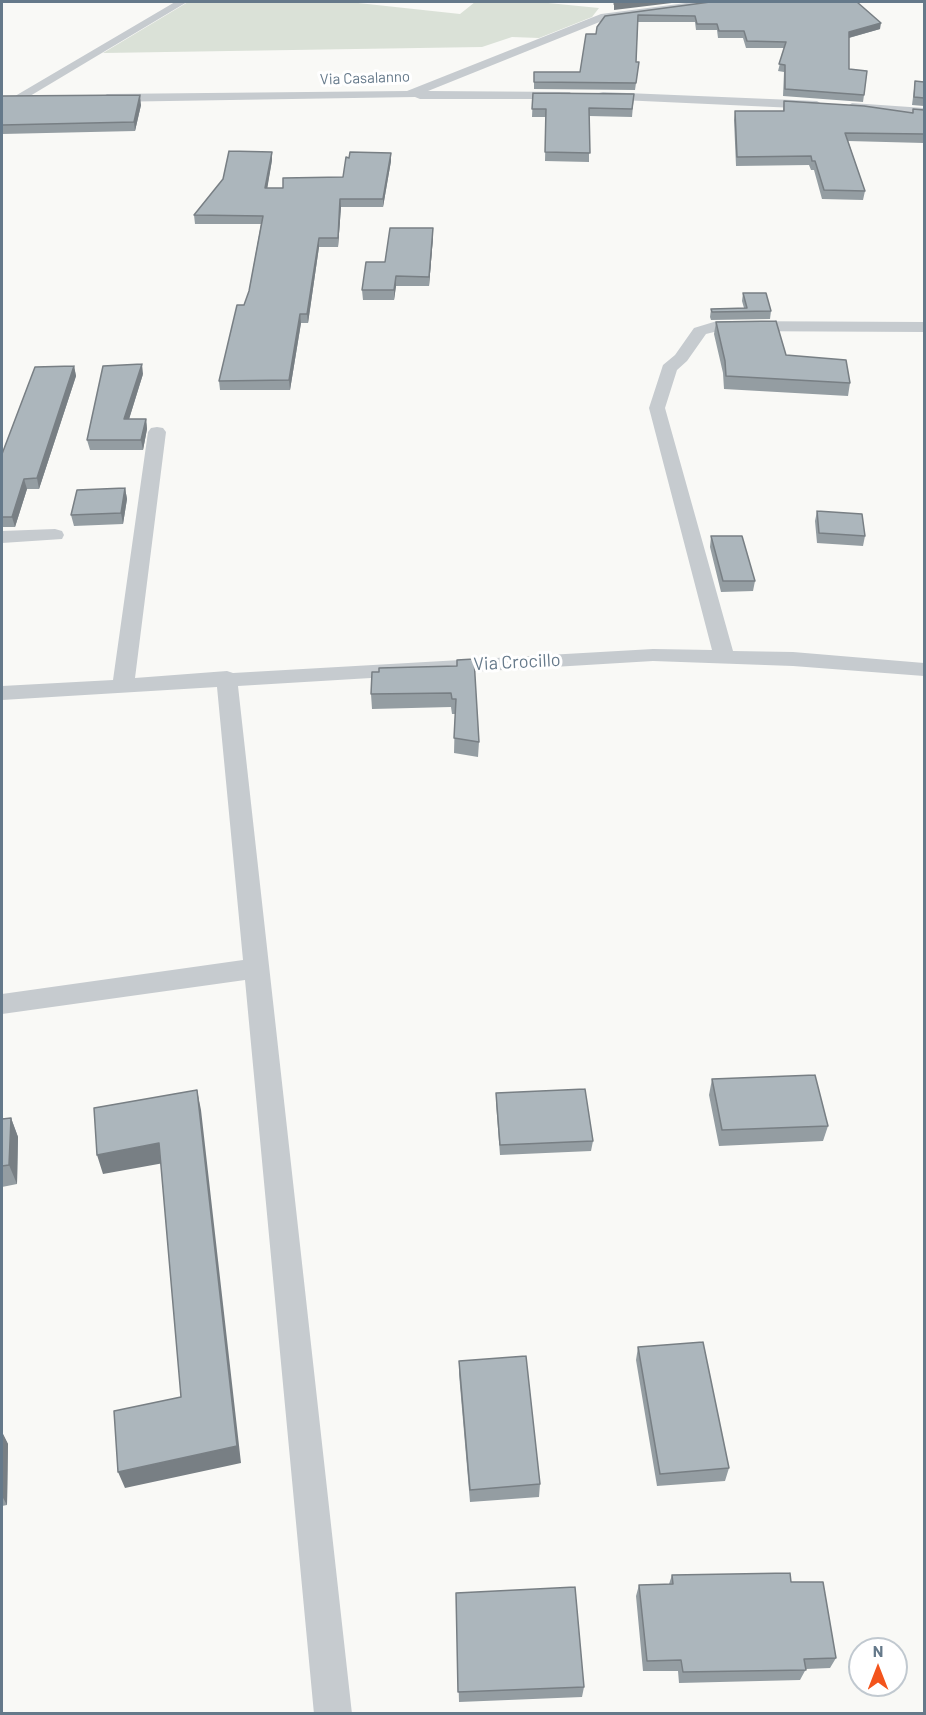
<!DOCTYPE html>
<style>
body{margin:0}
#map{position:relative;width:926px;height:1715px;overflow:hidden;background:#f9f9f6;font-family:Barlow,sans-serif}
canvas{display:block}
.frame{position:absolute;inset:0;border:3px solid #65798a;pointer-events:none}
.north{position:absolute;left:848px;top:1637px;width:60px;height:60px;box-sizing:border-box;background:#fff;border:2px solid #c1c9d0;border-radius:50%;rotate:0deg;font-size:16px;font-weight:700;line-height:24px;text-align:center;color:#65798a}
.north::after{content:'';display:block;margin:auto;width:21px;height:27px;background:#f3541c;clip-path:polygon(50% 0,100% 100%,50% 72%,0 100%)}
</style>
<div id="map">
<canvas width="926" height="1715"></canvas>
<div class="frame"></div>
<div class="north">N</div>
</div>
<script>
const c = document.querySelector('canvas').getContext('2d');
c.lineJoin = 'round';
function fill(path, color) { c.fillStyle = color; c.fill(path, 'evenodd'); }
const poly = rows => new Path2D(rows.map(r => 'M' + r).join(''));
function trace(path, color, width, dash) { c.strokeStyle = color; c.lineWidth = width; c.lineCap = dash ? 'butt' : 'round'; c.setLineDash(dash || []); c.stroke(path); }
function write(font, color, halo, rows, align = 'center') {
  c.font = font + ' Barlow,sans-serif'; c.lineWidth = 6; c.setLineDash([]); c.textBaseline = 'middle'; c.strokeStyle = halo; c.fillStyle = color; for (const [text, x, y, turn = 0] of rows) {
    c.save(); c.translate(x, y); c.rotate((+turn || 0) * Math.PI / 180); c.textAlign = isNaN(turn) ? turn : align; if (halo) c.strokeText(text, 0, 0); c.fillText(text, 0, 0); c.restore();
  }
}
fill(poly([
 [188,2,349,2,460,14,475,2,538,2,599,8,592,17,539,38,512,37,482,47,103,53]
]), '#dae1d7');
fill(poly([
 [175,2,187,2,20,102,16,103,10,99,175,2],
 [694,2,720,2,715,5,607,19,428,91,570,92,572,95,566,99,420,99,415,97,107,102,101,98,107,94,407,91,601,14,694,2],
 [603,92,817,101,823,105,817,109,599,99,599,93,603,92],
 [852,103,924,108,924,116,848,110,846,107,852,103],
 [717,321,924,322,924,332,718,331,706,334,687,361,677,370,665,408,733,651,793,652,924,663,924,676,793,666,653,661,238,686,352,1714,314,1714,245,980,2,1014,2,994,243,960,217,687,2,700,2,686,113,680,148,432,151,428,157,427,163,428,166,432,135,678,227,671,233,673,653,649,712,650,649,408,663,365,675,355,694,328,717,321],
 [55,529,62,531,64,535,62,539,2,543,2,531,55,529]
]), '#c6cbcf');
fill(poly([
 [710,2,880,29,849,38,849,69,864,95,863,102,783,96,784,72,778,71,784,48,746,48,743,38,718,38,717,30,696,30,695,22,638,22,636,62,639,62,635,90,534,89,534,72,580,72,605,16],
 [915,81,924,82,924,106,912,105],
 [533,93,634,94,632,117,589,116,589,162,545,161,546,117,532,117],
 [2,97,141,105,135,131,2,134],
 [784,101,912,113,924,110,924,143,848,141,865,191,863,200,822,199,814,170,811,170,809,165,736,166,734,120,735,111,783,111],
 [272,160,267,188,283,188,343,177,391,161,383,207,341,207,338,247,319,247,308,323,301,323,290,390,220,390,219,381,249,291,261,224,195,224,194,215],
 [433,237,429,286,396,286,394,300,363,300,362,290,385,262],
 [743,293,771,311,770,319,711,320,710,317,711,309,744,308,742,301],
 [716,322,786,355,850,383,848,396,724,389,723,373,714,334],
 [74,366,76,376,39,489,27,489,15,527,2,527,2,454],
 [143,374,129,419,146,419,147,429,143,450,90,450,87,440],
 [125,488,127,499,123,524,74,526,71,515],
 [817,511,865,536,863,546,817,543,815,521],
 [711,536,755,581,753,591,721,592,710,547],
 [457,666,479,742,478,757,454,753,455,714,452,714,451,707,372,709,371,694],
 [712,1079,828,1126,823,1141,719,1146,709,1095],
 [496,1093,593,1141,591,1151,500,1155,496,1103],
 [11,1118,18,1137,17,1184,2,1187,2,1119],
 [638,1347,729,1468,725,1481,657,1486,636,1360],
 [459,1361,540,1484,539,1497,470,1502,459,1374],
 [2,1432,8,1444,7,1505,2,1506],
 [672,1575,791,1582,836,1658,830,1668,806,1669,800,1680,679,1683,678,1671,643,1671,636,1596,639,1585,669,1584],
 [456,1593,584,1687,582,1697,459,1702]
]), '#949da2');
fill(poly([
 [630,2,680,2,614,10,614,4],
 [881,23,880,29,848,38,849,32],
 [140,95,141,105,135,131,134,122],
 [272,152,272,160,266,196,265,188],
 [391,153,391,161,383,207,383,199],
 [340,199,341,207,338,247,338,238],
 [433,228,433,237,429,286,429,277],
 [319,238,319,247,308,323,307,314],
 [396,276,396,286,394,300,394,290],
 [300,314,301,323,290,390,289,380],
 [142,364,143,374,126,429,124,419],
 [74,366,76,376,39,489,37,478],
 [146,419,147,429,143,450,141,440],
 [24,479,27,489,15,527,12,517],
 [125,488,127,499,123,524,121,513],
 [197,1090,201,1110,241,1463,125,1488,118,1472,237,1446],
 [11,1118,18,1137,17,1184,9,1165],
 [159,1143,164,1163,103,1174,97,1155],
 [2,1432,8,1444,7,1505,2,1496]
]), '#787f84');
const building = poly([
 [616,2,630,2,614,4,616,2],
 [710,2,857,2,881,23,849,32,849,69,867,71,864,95,785,89,785,65,779,64,786,42,747,41,744,31,719,31,717,24,697,24,695,16,638,15,636,62,639,62,636,83,534,82,534,72,580,72,586,34,596,34,597,27,605,16,710,2],
 [915,81,924,82,924,98,914,97,915,81],
 [533,93,634,94,632,109,589,108,590,153,545,152,546,109,532,109,533,93],
 [140,95,134,122,2,125,2,96,140,95],
 [784,101,864,106,913,113,913,109,924,110,924,134,845,133,865,191,824,190,815,161,812,161,811,156,737,157,735,111,784,111,784,101],
 [229,151,272,152,265,188,283,188,283,178,343,177,346,157,349,158,350,152,391,153,383,199,340,199,338,238,319,238,307,314,300,314,289,380,219,381,237,305,244,305,249,291,263,216,194,215,223,179,229,151],
 [390,228,433,228,429,277,396,276,394,290,362,290,366,262,385,262,390,228],
 [743,293,766,293,771,311,712,312,711,309,747,308,743,293],
 [776,321,786,355,846,360,850,383,726,376,725,361,716,322,776,321],
 [142,364,124,419,146,419,141,440,87,440,103,366,142,364],
 [74,366,37,478,24,479,12,517,2,517,2,454,35,367,74,366],
 [125,488,121,513,71,515,77,490,125,488],
 [817,511,862,514,865,536,819,533,817,511],
 [711,536,742,536,755,581,723,581,711,536],
 [474,659,479,742,454,738,456,699,452,699,451,693,371,694,372,672,379,672,379,668,457,666,457,660,474,659],
 [815,1075,828,1126,722,1130,712,1079,815,1075],
 [585,1089,593,1141,500,1145,496,1093,585,1089],
 [197,1090,237,1446,118,1472,114,1411,181,1397,159,1143,97,1155,94,1108,197,1090],
 [11,1118,9,1165,2,1166,2,1119,11,1118],
 [703,1342,729,1468,660,1474,638,1347,703,1342],
 [526,1356,540,1484,470,1490,459,1361,526,1356],
 [790,1573,791,1582,823,1582,836,1658,804,1659,806,1670,683,1672,681,1660,647,1661,639,1585,673,1584,672,1575,790,1573],
 [575,1587,584,1687,458,1692,456,1593,575,1587]
]);
fill(building, '#acb6bc');
trace(building, '#787f84', 1.5);
write('15px', '#65798a', '#fff', [
 ["Via Casalanno",365,78,-2]
]);
write('18px', '#65798a', '#fff', [
 ["Via Crocillo",517,662,-3]
]);
</script>
